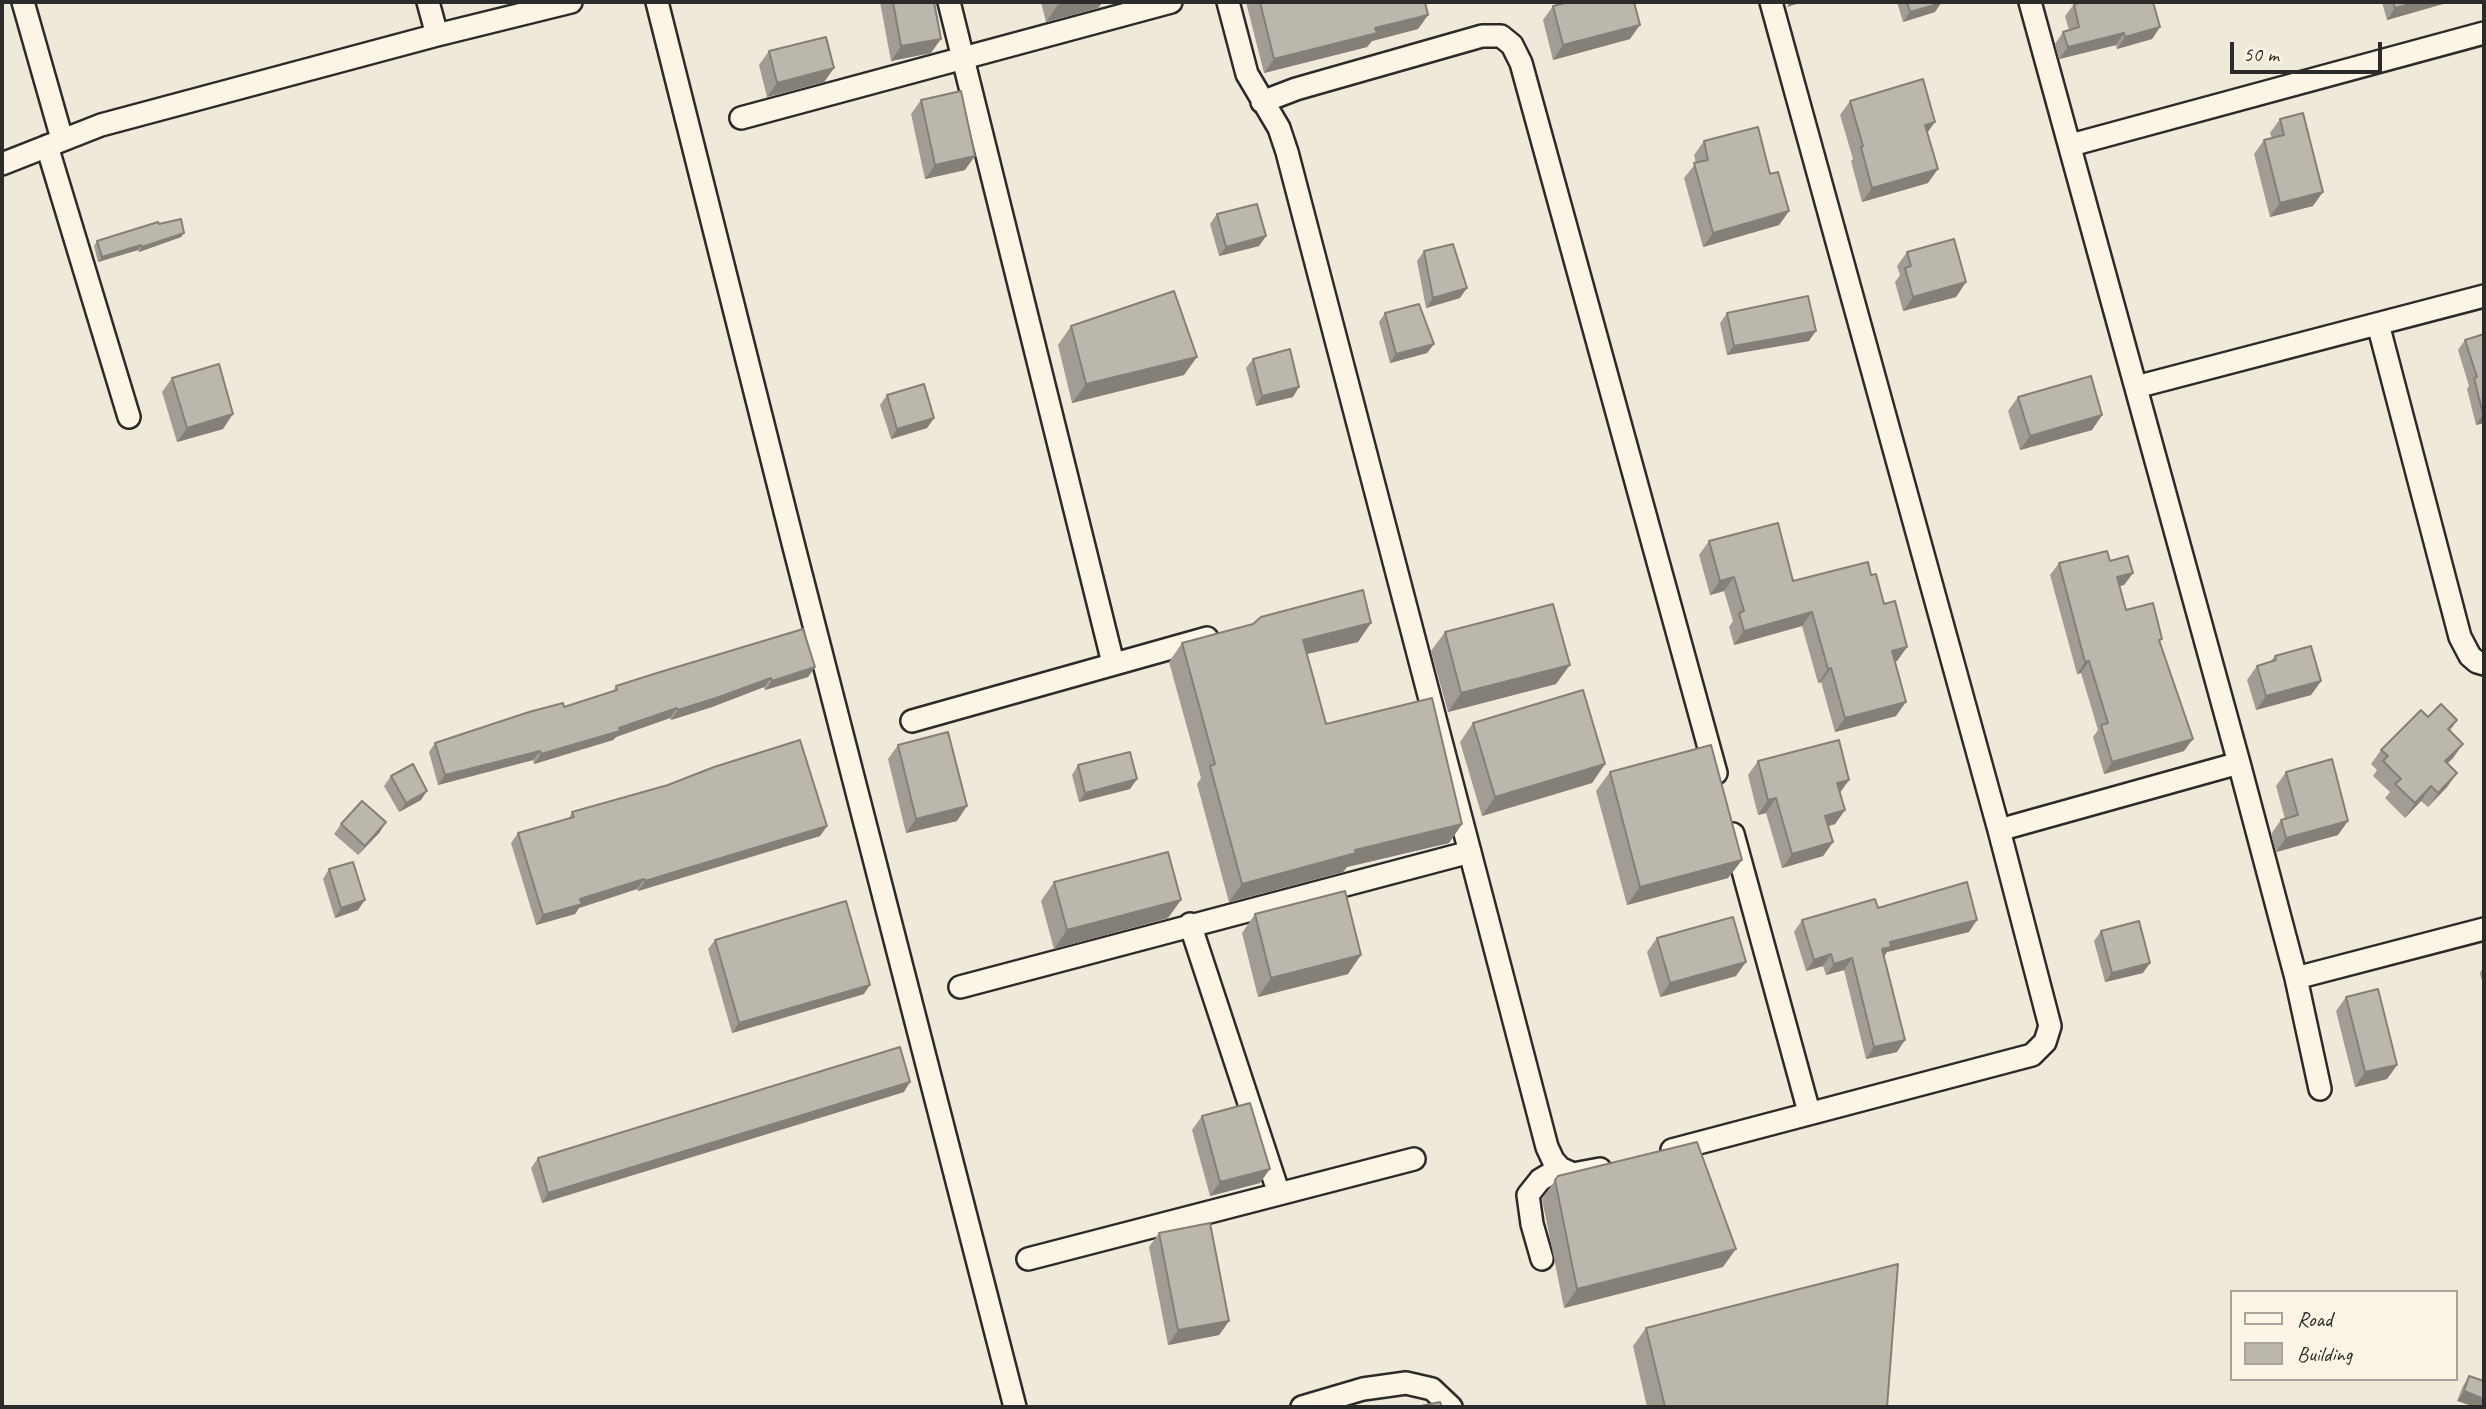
<!DOCTYPE html>
<style>
body{margin:0}
#map{position:relative;width:2486px;height:1409px;overflow:hidden;background:#efe9da;font-family:Caveat,sans-serif}
canvas{display:block}
.frame{position:absolute;inset:0;border:4px solid #2b2b2b;pointer-events:none}
.legend{position:absolute;left:2230px;top:1290px;width:228px;height:91px;box-sizing:border-box;background:#fcf5e5;border:2px solid #a8a49b;margin:0;padding:9px 12px;list-style:none;font-size:21px;color:#2b2b2b}
.legend li{display:flex;align-items:center;gap:14px;height:35px}
.legend b{width:35px;border:2px solid #a8a49b}
.scale{position:absolute;left:2230px;top:42px;width:152px;height:32px;box-sizing:border-box;border:4px solid #2b2b2b;border-top:0;padding-left:9px;font-size:21px;line-height:24px;white-space:nowrap;color:#2b2b2b;-webkit-text-stroke:5px #fcf5e5;paint-order:stroke}
</style>
<div id="map">
<canvas width="2486" height="1409"></canvas>
<div class="frame"></div>
<ul class="legend">
<li><b style="height:9px;background:#fcf5e5"></b>Road</li>
<li><b style="height:19px;background:#bcb7ac"></b>Building</li>
</ul>
<div class="scale">50 m</div>
</div>
<script>
const c = document.querySelector('canvas').getContext('2d');
c.lineJoin = 'round';
const poly = rows => new Path2D(rows.map(r => 'M' + r).join(''));
function trace(path, color, width, dash) { c.strokeStyle = color; c.lineWidth = width; c.lineCap = dash ? 'butt' : 'round'; c.setLineDash(dash || []); c.stroke(path); }
function fill(path, color) { c.fillStyle = color; c.fill(path, 'evenodd'); }
const minor = poly([
 [23,2,62,139],
 [428,2,437,35],
 [657,2,794,547,1015,1407],
 [949,2,1113,663],
 [1228,2,1247,74,1279,128,1287,152,1547,1147,1553,1160,1560,1168,1573,1174,1600,1169],
 [2030,2,2239,763,2296,978,2320,1089],
 [1262,102,1296,89,1482,36,1501,36,1512,45,1521,63,1716,773],
 [741,118,1171,2],
 [2071,145,2484,33],
 [47,146,129,417],
 [2,164,101,125,437,35,571,2],
 [2378,324,2460,637,2470,656,2477,662,2484,664],
 [2136,387,2484,296],
 [912,721,1207,638],
 [1999,830,2239,763],
 [1733,834,1809,1112],
 [1190,924,1279,1194],
 [2296,978,2484,929],
 [960,987,1470,852],
 [1672,1150,2032,1055,2045,1042,2050,1026,1999,830,1771,2],
 [1028,1259,1414,1159],
 [1542,1259,1532,1224,1528,1195,1540,1180,1560,1168],
 [1302,1407,1363,1389,1406,1383,1432,1389,1451,1407]
]);
trace(minor, '#2b2b2b', 26);
trace(minor, '#fcf5e5', 21);
fill(poly([
 [880,2,934,2,931,53,891,61],
 [1041,2,1103,2,1098,8,1046,22],
 [1246,2,1425,2,1428,15,1418,29,1372,41,1367,47,1264,73],
 [1897,2,1941,2,1935,12,1903,22],
 [2382,2,2450,2,2387,20],
 [2074,4,2160,27,2152,39,2117,49,2116,45,2059,59,2055,44,2063,32,2069,30,2065,16],
 [1553,6,1630,39,1553,60,1543,20],
 [769,51,834,68,824,82,767,97,759,65],
 [921,100,965,170,925,179,911,114],
 [1850,101,1927,133,1928,183,1862,202,1851,161,1853,159,1840,115],
 [2280,119,2313,206,2270,217,2254,154,2264,140,2272,138,2270,133],
 [1704,141,1770,174,1789,211,1779,225,1703,247,1684,178,1696,163,1694,155],
 [1217,214,1266,236,1259,246,1219,256,1210,224],
 [159,224,184,233,181,237,139,252,138,250,98,262,94,246,97,241],
 [1424,251,1460,298,1426,308,1417,261],
 [1907,252,1966,282,1956,297,1903,311,1895,282,1900,275,1897,266],
 [1385,313,1434,344,1427,353,1390,363,1379,322],
 [1727,313,1809,341,1727,355,1720,323],
 [1071,326,1184,375,1072,403,1058,345],
 [2484,334,2484,423,2476,425,2467,389,2469,386,2458,350,2465,340],
 [1253,359,1293,397,1256,406,1246,368],
 [172,378,223,429,177,442,162,392],
 [887,395,934,418,927,428,891,439,880,405],
 [2018,397,2102,415,2092,430,2020,450,2008,411],
 [1709,541,1793,581,1871,575,1884,604,1907,647,1897,661,1895,662,1896,716,1835,732,1821,682,1818,683,1802,626,1734,645,1729,627,1733,621,1724,591,1710,595,1699,555],
 [2110,561,2133,573,2124,585,2120,586,2126,610,2160,642,2184,751,2104,774,2093,737,2098,730,2081,673,2077,674,2050,575,2059,563],
 [1445,632,1556,684,1448,712,1431,651],
 [1358,642,1307,654,1326,724,1462,824,1449,843,1347,867,1343,872,1229,902,1197,784,1201,778,1169,662,1182,643],
 [2275,656,2321,681,2311,695,2256,710,2247,680,2257,666,2270,662],
 [815,667,808,677,765,690,764,687,712,707,671,720,670,718,616,737,613,740,534,764,533,760,438,785,429,752,435,743,564,707,613,691,616,686],
 [2428,717,2457,720,2450,731,2453,758,2447,763,2457,773,2447,787,2428,807,2421,801,2405,818,2385,798,2390,792,2373,776,2377,770,2371,764,2381,750],
 [1473,723,1605,764,1592,783,1482,816,1460,742],
 [898,745,957,821,906,833,888,759],
 [1758,761,1849,780,1840,792,1845,810,1835,824,1828,826,1833,842,1823,856,1782,868,1766,813,1758,815,1748,775],
 [1078,765,1137,779,1130,789,1079,802,1072,775],
 [1610,772,1742,860,1728,878,1627,905,1596,791],
 [2286,772,2338,835,2276,852,2271,834,2281,820,2285,819,2276,786],
 [391,776,421,800,399,812,384,786],
 [572,812,827,826,820,836,638,891,637,889,579,908,575,914,536,925,511,843,518,833,569,818],
 [341,824,380,832,358,855,334,834],
 [329,869,358,910,335,918,323,879],
 [1054,882,1168,918,1054,949,1041,901],
 [1878,908,1969,932,1887,952,1884,957,1897,1052,1866,1059,1844,970,1826,975,1823,966,1806,971,1794,932,1802,920],
 [1255,914,1348,974,1258,997,1242,933],
 [2101,931,2143,973,2105,982,2094,941],
 [1657,938,1736,976,1660,997,1647,952],
 [715,940,864,994,732,1033,708,949],
 [2484,966,2484,989,2480,973],
 [2346,997,2397,1065,2387,1079,2355,1087,2336,1011],
 [904,1092,542,1203,531,1168,538,1158],
 [1202,1116,1260,1183,1210,1196,1192,1130],
 [1558,1176,1723,1267,1564,1308,1542,1199],
 [1159,1233,1229,1321,1219,1335,1168,1345,1149,1247],
 [1646,1328,1887,1407,1647,1407,1633,1346],
 [2469,1376,2484,1381,2457,1401,2463,1386]
]), '#a29d94');
fill(poly([
 [1064,2,1103,2,1098,8,1046,22,1059,3],
 [1790,2,1803,2,1787,7],
 [2417,2,2450,2,2387,20,2395,8],
 [1941,3,1935,12,1903,22,1910,12],
 [1428,15,1418,29,1372,41,1367,47,1264,73,1274,59,1375,28],
 [1640,25,1630,39,1553,60,1563,45],
 [2160,27,2152,39,2117,49,2125,37],
 [2124,33,2116,45,2059,59,2068,47],
 [941,39,931,53,891,61,901,46],
 [834,68,824,82,767,97,777,83],
 [1935,122,1925,136,1925,125],
 [975,156,965,170,925,179,935,165],
 [1938,169,1928,183,1862,202,1872,188],
 [2323,192,2313,206,2270,217,2280,203],
 [1789,211,1779,225,1703,247,1713,233],
 [184,233,181,237,139,252,142,247],
 [1266,236,1259,246,1219,256,1226,247],
 [141,245,138,250,98,262,102,257],
 [1966,282,1956,297,1903,311,1913,297],
 [1467,288,1460,298,1426,308,1433,298],
 [1816,331,1809,341,1727,355,1734,346],
 [1434,344,1427,353,1390,363,1396,354],
 [1197,357,1184,375,1072,403,1086,384],
 [1299,387,1293,397,1256,406,1262,396],
 [233,414,223,429,177,442,187,428],
 [2483,414,2484,423,2476,425],
 [2102,415,2092,430,2020,450,2030,436],
 [934,418,927,428,891,439,897,429],
 [2133,573,2124,585,2109,589,2117,577],
 [1734,577,1724,591,1710,595,1720,581],
 [1812,612,1802,626,1734,645,1744,631],
 [1371,623,1358,642,1290,658,1303,640],
 [1907,647,1897,661,1882,665,1892,651],
 [2089,661,2081,673,2077,674,2085,662],
 [1570,665,1556,684,1448,712,1461,693],
 [815,667,808,677,765,690,772,681],
 [1831,668,1821,682,1818,683,1828,669],
 [771,678,764,687,712,707,671,720,678,710],
 [2321,681,2311,695,2256,710,2266,696],
 [1906,702,1896,716,1835,732,1845,718],
 [677,708,670,718,616,737,613,740,534,764,541,754],
 [2193,739,2184,751,2104,774,2112,762],
 [2463,744,2453,758,2435,776,2445,761],
 [540,751,533,760,438,785,445,775],
 [1605,764,1592,783,1482,816,1495,797],
 [2457,773,2447,787,2428,807,2438,793],
 [1137,779,1130,789,1079,802,1085,793],
 [1849,780,1839,794,1837,783],
 [2431,786,2421,801,2405,818,2415,803],
 [427,791,421,800,399,812,406,803],
 [1776,798,1766,813,1758,815,1768,800],
 [967,806,957,821,906,833,916,819],
 [1845,810,1835,824,1815,830,1825,816],
 [2348,821,2338,835,2276,852,2286,838],
 [386,822,380,832,358,855,365,846],
 [1462,824,1449,843,1347,867,1343,872,1229,902,1242,884,1355,850],
 [827,826,820,836,638,891,645,881],
 [1833,842,1823,856,1782,868,1792,854],
 [1742,860,1728,878,1627,905,1640,887],
 [644,879,637,889,579,908,575,914,536,925,543,915,580,899],
 [365,900,358,910,335,918,341,908],
 [1181,900,1168,918,1054,949,1067,930],
 [1977,920,1969,932,1887,952,1883,958,1882,949,1890,942],
 [1831,954,1823,966,1806,971,1814,960],
 [1361,955,1348,974,1258,997,1271,978],
 [1852,958,1844,970,1826,975,1834,964],
 [1746,962,1736,976,1660,997,1670,983],
 [2150,963,2143,973,2105,982,2112,973],
 [870,985,864,994,732,1033,739,1023],
 [1905,1040,1897,1052,1866,1059,1874,1047],
 [2397,1065,2387,1079,2355,1087,2365,1072],
 [910,1082,904,1092,542,1203,548,1193],
 [1270,1169,1260,1183,1210,1196,1220,1182],
 [1736,1249,1723,1267,1564,1308,1577,1289],
 [1229,1321,1219,1335,1168,1345,1178,1330],
 [2464,1391,2484,1399,2484,1407,2475,1407,2457,1401]
]), '#848078');
const building = poly([
 [893,2,934,2,941,39,901,46,893,2],
 [1260,2,1425,2,1428,15,1375,28,1377,33,1274,59,1260,2],
 [1569,2,1634,2,1640,25,1563,45,1553,6,1569,2],
 [1907,2,1941,2,1941,3,1910,12,1907,2],
 [2084,2,2153,2,2160,27,2125,37,2124,33,2068,47,2063,32,2079,27,2074,4,2084,2],
 [2393,2,2417,2,2395,8,2393,2],
 [826,37,834,68,777,83,769,51,826,37],
 [1923,79,1935,122,1925,125,1938,169,1872,188,1861,147,1863,146,1850,101,1923,79],
 [961,91,975,156,935,165,921,100,961,91],
 [2303,113,2323,192,2280,203,2264,140,2284,135,2280,119,2303,113],
 [1758,127,1770,174,1778,172,1789,211,1713,233,1694,163,1708,160,1704,141,1758,127],
 [1257,204,1266,236,1226,247,1217,214,1257,204],
 [181,219,184,233,142,247,141,245,102,257,97,241,158,222,159,224,181,219],
 [1954,239,1966,282,1913,297,1905,268,1911,266,1907,252,1954,239],
 [1453,244,1467,288,1433,298,1424,251,1453,244],
 [1174,291,1197,357,1086,384,1071,326,1174,291],
 [1808,296,1816,331,1734,346,1727,313,1808,296],
 [1419,304,1434,344,1396,354,1385,313,1419,304],
 [2484,334,2484,414,2483,414,2474,378,2477,377,2465,340,2484,334],
 [1290,349,1299,387,1262,396,1253,359,1290,349],
 [219,364,233,414,187,428,172,378,219,364],
 [2091,376,2102,415,2030,436,2018,397,2091,376],
 [924,384,934,418,897,429,887,395,924,384],
 [1778,523,1793,581,1868,562,1871,575,1876,574,1884,604,1895,601,1907,647,1892,651,1906,702,1845,718,1831,668,1828,669,1812,612,1744,631,1739,613,1744,611,1734,577,1720,581,1709,541,1778,523],
 [2107,551,2110,561,2128,556,2133,573,2117,577,2126,610,2153,603,2162,639,2159,640,2193,739,2112,762,2101,725,2108,723,2089,661,2085,662,2059,563,2107,551],
 [1363,590,1371,623,1303,640,1326,724,1432,698,1462,824,1355,850,1356,853,1242,884,1210,766,1215,764,1182,643,1253,624,1261,617,1363,590],
 [1553,604,1570,665,1461,693,1445,632,1553,604],
 [803,629,815,667,772,681,771,678,719,697,678,710,677,708,619,728,620,731,541,754,540,751,445,775,435,743,529,712,563,703,564,707,617,690,616,686,657,673,803,629],
 [2311,646,2321,681,2266,696,2257,666,2276,660,2275,656,2311,646],
 [1583,690,1605,764,1495,797,1473,723,1583,690],
 [2441,704,2457,720,2448,729,2463,744,2445,761,2457,773,2438,793,2431,786,2415,803,2395,784,2401,779,2383,761,2388,756,2381,750,2421,710,2428,717,2441,704],
 [948,732,967,806,916,819,898,745,948,732],
 [800,740,827,826,645,881,644,879,580,899,582,904,543,915,518,833,574,817,572,812,668,785,714,767,800,740],
 [1839,740,1849,780,1837,783,1845,810,1825,816,1833,842,1792,854,1776,798,1768,800,1758,761,1839,740],
 [1711,745,1742,860,1640,887,1610,772,1711,745],
 [1130,752,1137,779,1085,793,1078,765,1130,752],
 [2332,759,2348,821,2286,838,2281,820,2298,815,2286,772,2332,759],
 [413,764,427,791,406,803,391,776,413,764],
 [362,801,386,822,365,846,341,824,362,801],
 [1168,852,1181,900,1067,930,1054,882,1168,852],
 [353,862,365,900,341,908,329,869,353,862],
 [1967,882,1977,920,1890,942,1891,947,1882,949,1905,1040,1874,1047,1852,958,1834,964,1831,954,1814,960,1802,920,1875,899,1878,908,1967,882],
 [1345,891,1361,955,1271,978,1255,914,1345,891],
 [846,901,870,985,739,1023,715,940,846,901],
 [1733,917,1746,962,1670,983,1657,938,1733,917],
 [2139,921,2150,963,2112,973,2101,931,2139,921],
 [2378,989,2397,1065,2365,1072,2346,997,2378,989],
 [900,1047,910,1082,548,1193,538,1158,900,1047],
 [1250,1103,1270,1169,1220,1182,1202,1116,1250,1103],
 [1697,1142,1736,1249,1577,1289,1555,1180,1558,1176,1697,1142],
 [1210,1223,1229,1321,1178,1330,1159,1233,1210,1223],
 [1898,1264,1887,1407,1665,1407,1646,1328,1898,1264],
 [2469,1376,2484,1381,2484,1399,2464,1391,2469,1376],
 [1440,1402,1442,1407,1422,1407,1421,1406,1440,1402]
]);
fill(building, '#bcb7ac');
trace(building, '#848078', 2);
</script>
